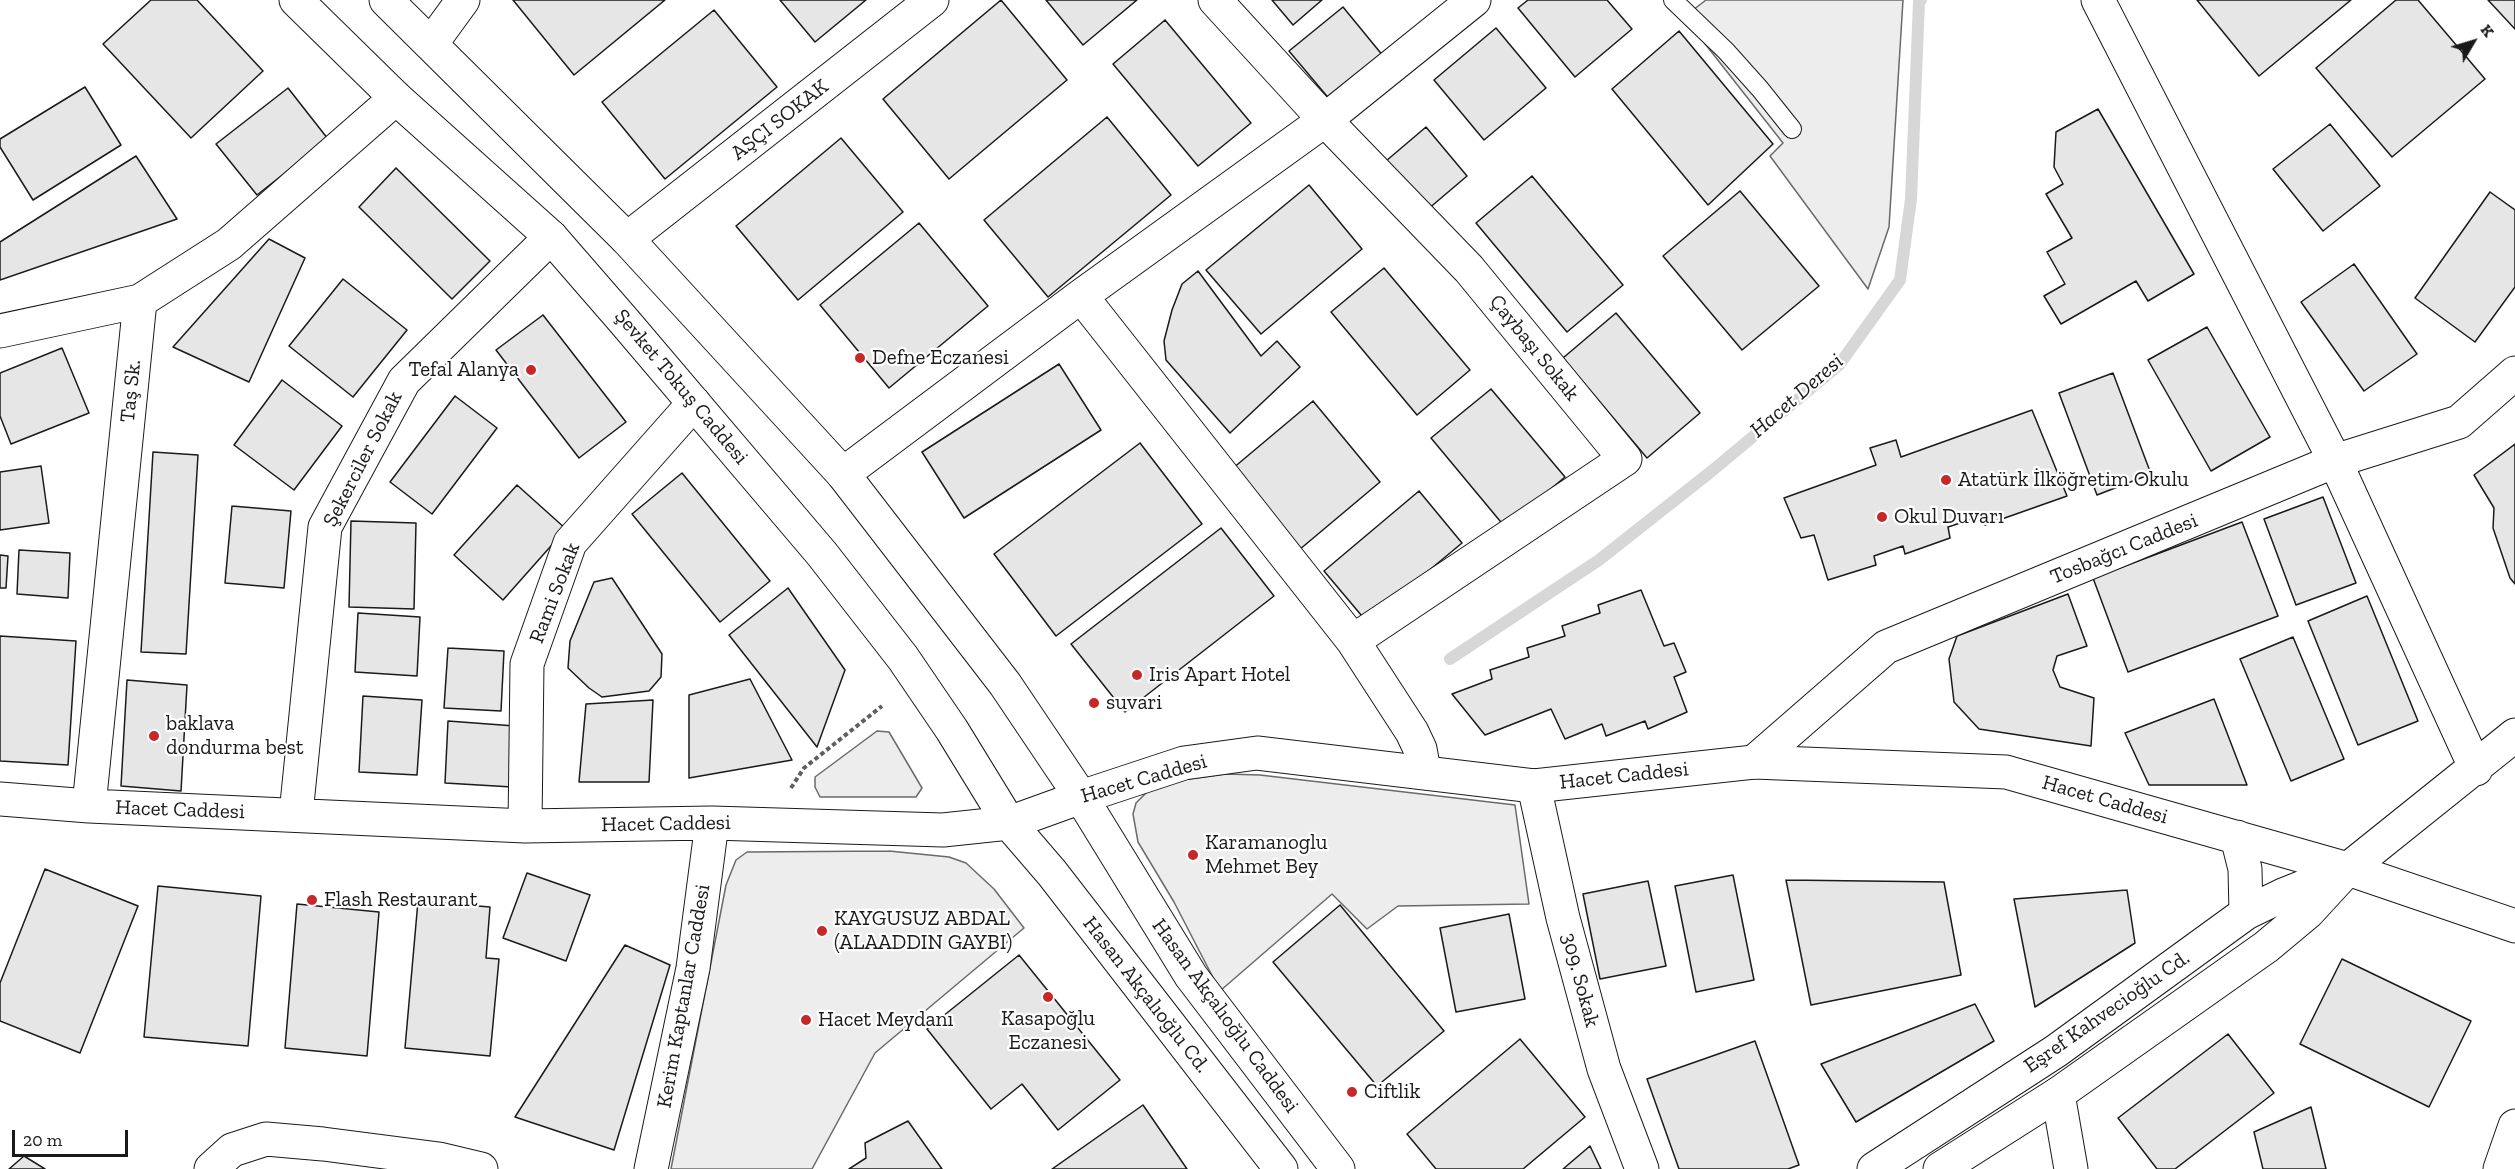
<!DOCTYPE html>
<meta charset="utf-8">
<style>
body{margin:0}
#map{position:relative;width:2515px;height:1169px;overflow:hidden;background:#fff;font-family:"Zilla Slab",serif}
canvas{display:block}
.north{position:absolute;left:2443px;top:12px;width:60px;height:60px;-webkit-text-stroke:4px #fff;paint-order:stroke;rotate:52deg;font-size:16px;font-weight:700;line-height:24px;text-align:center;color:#1a1a1a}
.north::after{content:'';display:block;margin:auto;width:21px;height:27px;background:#1a1a1a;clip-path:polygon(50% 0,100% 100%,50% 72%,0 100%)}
.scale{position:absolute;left:12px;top:1130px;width:116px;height:27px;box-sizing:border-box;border:3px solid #1a1a1a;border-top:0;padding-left:8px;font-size:18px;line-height:21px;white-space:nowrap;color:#1a1a1a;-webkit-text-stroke:4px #fff;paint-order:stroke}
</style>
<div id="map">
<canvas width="2515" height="1169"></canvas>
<div class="north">K</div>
<div class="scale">20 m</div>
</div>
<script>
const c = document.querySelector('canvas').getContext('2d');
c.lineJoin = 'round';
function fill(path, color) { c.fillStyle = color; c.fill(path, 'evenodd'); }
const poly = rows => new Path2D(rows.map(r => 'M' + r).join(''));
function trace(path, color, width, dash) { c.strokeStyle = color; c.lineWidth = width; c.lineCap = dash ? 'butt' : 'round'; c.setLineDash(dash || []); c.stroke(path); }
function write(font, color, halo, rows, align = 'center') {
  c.font = font + ' "Zilla Slab",serif'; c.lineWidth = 4.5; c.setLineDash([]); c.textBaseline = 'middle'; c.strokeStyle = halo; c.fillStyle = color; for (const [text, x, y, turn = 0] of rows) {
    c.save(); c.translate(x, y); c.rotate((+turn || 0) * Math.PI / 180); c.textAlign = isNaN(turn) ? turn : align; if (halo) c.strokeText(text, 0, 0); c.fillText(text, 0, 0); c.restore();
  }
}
const built = poly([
 [1706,0,1903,0,1889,227,1868,289,1770,156,1783,143,1684,17,1706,0],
 [877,731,889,732,922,788,916,797,820,797,815,787,815,777,877,731],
 [1225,774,1260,775,1515,805,1529,904,1398,906,1367,929,1332,894,1220,991,1174,902,1138,842,1133,814,1136,803,1146,793,1167,782,1225,774],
 [889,851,949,857,966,863,994,889,1024,928,875,1053,812,1169,671,1169,726,885,736,860,747,852,889,851]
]);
fill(built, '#ededed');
trace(built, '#6a6a6a', 1.5);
trace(poly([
 [1450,659,1599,560,1713,470,1839,365,1900,280,1911,199,1919,2,1921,0]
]), '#d7d7d7', 12);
const building = poly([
 [151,0,197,0,263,71,191,138,103,44,151,0],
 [513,0,665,0,574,75,513,0],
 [780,0,866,0,815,42,780,0],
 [1001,0,1067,80,949,179,883,99,1001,0],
 [1046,0,1137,0,1083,45,1046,0],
 [1272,0,1322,0,1293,25,1272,0],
 [1528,0,1607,0,1632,29,1575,77,1518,8,1528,0],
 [2197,0,2351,0,2259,76,2197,0],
 [2396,0,2418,0,2485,79,2392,157,2316,68,2396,0],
 [2488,0,2515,0,2515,29,2488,0],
 [1343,7,1384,57,1331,101,1289,51,1343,7],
 [714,10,777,87,665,179,602,102,714,10],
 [1165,20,1251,123,1198,166,1113,64,1165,20],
 [1496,28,1546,88,1484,140,1434,80,1496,28],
 [1679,31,1773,144,1708,205,1612,89,1679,31],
 [85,87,121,145,33,200,0,147,0,139,85,87],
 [288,88,328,139,257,195,216,144,288,88],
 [2098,109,2194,274,2148,301,2136,281,2061,324,2044,296,2065,284,2047,252,2072,238,2046,194,2063,184,2054,167,2056,132,2098,109],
 [1107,117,1171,195,1048,297,984,220,1107,117],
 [2330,124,2380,186,2323,231,2273,169,2330,124],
 [1426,127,1467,176,1427,210,1386,161,1426,127],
 [841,138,903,212,798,300,736,226,841,138],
 [136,156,177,219,0,280,0,242,136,156],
 [396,168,490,261,452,299,359,207,396,168],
 [1532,176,1623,285,1567,332,1476,223,1532,176],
 [1309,185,1362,249,1261,334,1206,270,1309,185],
 [1740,191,1819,286,1742,350,1663,256,1740,191],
 [2490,192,2515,210,2515,287,2475,342,2415,298,2490,192],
 [919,223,988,306,889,388,820,305,919,223],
 [269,239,305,258,249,382,173,347,269,239],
 [2354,264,2417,354,2364,391,2301,302,2354,264],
 [1384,268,1470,370,1417,415,1331,312,1384,268],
 [1198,271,1261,356,1277,341,1300,367,1230,433,1166,360,1164,341,1172,310,1182,284,1198,271],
 [343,279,407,330,353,397,289,346,343,279],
 [1616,313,1700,413,1647,458,1563,358,1616,313],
 [543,315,626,422,579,458,496,350,543,315],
 [2207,327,2270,437,2211,471,2148,360,2207,327],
 [62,348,89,413,11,444,0,416,0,373,62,348],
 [1059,364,1101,430,964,518,922,452,1059,364],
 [2113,373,2151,474,2097,495,2059,393,2113,373],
 [282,380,342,426,294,490,234,445,282,380],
 [1491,389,1565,477,1505,527,1431,438,1491,389],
 [455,396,497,428,432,514,390,482,455,396],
 [1313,401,1380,482,1299,550,1232,469,1313,401],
 [2032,410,2067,496,1985,525,1982,516,1948,527,1950,538,1905,554,1903,546,1874,556,1876,565,1828,580,1814,535,1801,538,1784,498,1876,465,1870,448,1896,440,1901,457,2032,410],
 [1140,443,1202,524,1056,636,994,554,1140,443],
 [2515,444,2515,584,2510,578,2493,528,2494,508,2474,475,2515,444],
 [153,452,198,455,186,654,141,652,153,452],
 [41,466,49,523,0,530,0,472,41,466],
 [682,473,770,581,720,622,632,514,682,473],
 [517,485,566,529,503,600,454,555,517,485],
 [1419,491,1462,543,1367,622,1324,571,1419,491],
 [2323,497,2356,583,2296,605,2264,519,2323,497],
 [232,506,291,511,284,588,225,583,232,506],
 [351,521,416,523,414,609,349,607,351,521],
 [2242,522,2278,616,2128,672,2093,578,2242,522],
 [1221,528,1274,596,1125,712,1071,644,1221,528],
 [19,550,70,553,68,598,17,594,19,550],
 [0,555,8,556,6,588,0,588,0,555],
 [612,578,662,654,661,677,649,691,602,697,589,688,568,668,570,641,594,582,612,578],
 [788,588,845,670,817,747,729,635,788,588],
 [1641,590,1664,646,1674,643,1686,672,1674,677,1687,712,1648,729,1645,721,1606,736,1602,724,1565,739,1551,709,1485,735,1452,694,1492,679,1490,670,1529,657,1527,648,1565,636,1562,626,1600,613,1598,605,1641,590],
 [2068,594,2087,646,2057,656,2053,670,2060,687,2094,698,2091,746,1979,729,1954,702,1949,659,1957,636,2068,594],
 [2367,596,2418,721,2358,745,2308,621,2367,596],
 [358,613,420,617,417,676,355,672,358,613],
 [0,636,76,641,68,765,0,761,0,636],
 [2293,637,2344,759,2291,781,2240,659,2293,637],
 [448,648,504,651,501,711,444,708,448,648],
 [750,679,792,760,689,778,689,695,750,679],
 [127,680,187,685,181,791,121,786,127,680],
 [363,696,422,700,417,775,359,772,363,696],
 [2214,699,2247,785,2149,785,2125,733,2214,699],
 [653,700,649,782,579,782,586,704,653,700],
 [448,721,515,726,512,787,445,783,448,721],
 [45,869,138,906,80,1053,0,1021,0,983,45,869],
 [527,873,590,895,566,961,503,938,527,873],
 [1733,875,1754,980,1696,992,1675,886,1733,875],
 [1786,880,1944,882,1961,975,1811,1005,1786,880],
 [1648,881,1666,966,1600,979,1583,894,1648,881],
 [158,886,261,896,248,1046,144,1037,158,886],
 [2127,890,2135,943,2035,1007,2014,899,2127,890],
 [418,901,490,907,486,958,499,959,490,1056,405,1048,418,901],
 [297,904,379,912,367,1056,285,1048,297,904],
 [1340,905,1444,1031,1377,1086,1273,962,1340,905],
 [1509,914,1525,999,1456,1012,1440,928,1509,914],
 [625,945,670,965,614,1150,515,1117,625,945],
 [1019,955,1120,1080,1058,1130,1022,1084,991,1109,927,1029,1019,955],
 [2342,959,2471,1021,2429,1107,2300,1044,2342,959],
 [1975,1004,1994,1041,1856,1122,1821,1064,1975,1004],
 [2228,1034,2274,1093,2175,1169,2157,1169,2118,1118,2228,1034],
 [1520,1039,1585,1117,1523,1169,1436,1169,1407,1134,1520,1039],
 [1755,1041,1799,1165,1788,1169,1679,1169,1647,1079,1755,1041],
 [1143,1105,1187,1169,1052,1169,1143,1105],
 [2311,1107,2326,1169,2263,1169,2254,1132,2311,1107],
 [908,1121,942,1169,849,1169,866,1158,865,1143,908,1121],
 [1590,1146,1601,1169,1563,1169,1590,1146],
 [24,1156,45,1169,9,1169,24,1156]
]);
fill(building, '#e6e6e6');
trace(building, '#1a1a1a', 1.5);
const lane = poly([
 [1673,0,1726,51,1760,89,1792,129]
]);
const street = poly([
 [1215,0,1325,120,1469,269,1625,459,1353,641],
 [2098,0,2335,461,2476,769],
 [431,44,463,0],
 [627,239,932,0],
 [1081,296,1353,641,1412,732,1420,749,1424,771],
 [0,331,140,301],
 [843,474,1081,296,1325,120,1474,0],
 [1754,762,1886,647,2335,461,2459,422,2515,373],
 [1534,786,1563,918,1604,1069,1642,1169],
 [0,799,89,806,525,826,712,823,943,830,1009,823,1081,797],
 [89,806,140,301,229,244,396,98],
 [296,814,325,527,404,381,551,237],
 [1009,823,1052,873,1281,1169],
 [525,826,527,664,570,543,694,403],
 [2348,869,2515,735],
 [2348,869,2515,926],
 [2058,1094,2071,1169],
 [211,1169,232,1150,266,1139,323,1144,439,1159,481,1169],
 [651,1169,693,968,712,823],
 [2500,1169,2515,1126]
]);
const secondary = poly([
 [296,0,396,98,551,237,624,321,822,554,903,658,952,730,1009,823],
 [386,0,627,239,843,474,1005,684,1081,797,1191,976,1338,1169],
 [1081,797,1184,763,1257,753,1534,786,1754,762,2006,772,2348,869],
 [2237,837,2245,869,2246,913],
 [1874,1169,2056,1051,2246,913,2283,895,2348,869],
 [1940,1169,2058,1094,2266,947,2308,912,2342,875]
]);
trace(lane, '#1a1a1a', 20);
trace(street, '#1a1a1a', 35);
trace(secondary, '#1a1a1a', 35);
trace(poly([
 [791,788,804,768,882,706]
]), '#5f5f5f', 4, [4.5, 3]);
trace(lane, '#fff', 18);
trace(street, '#fff', 33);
trace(secondary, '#fff', 33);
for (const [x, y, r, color] of [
 [860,358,6,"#c62828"],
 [531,370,6,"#c62828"],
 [1946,480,6,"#c62828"],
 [1882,517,6,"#c62828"],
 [1137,675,6,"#c62828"],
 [1094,703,6,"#c62828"],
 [154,736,6,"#c62828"],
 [1193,855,6,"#c62828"],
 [312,900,6,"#c62828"],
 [822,931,6,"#c62828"],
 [1048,997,6,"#c62828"],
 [806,1020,6,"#c62828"],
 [1352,1092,6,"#c62828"]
]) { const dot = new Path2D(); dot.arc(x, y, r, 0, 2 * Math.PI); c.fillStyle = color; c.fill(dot); trace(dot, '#fff', 2); }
write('21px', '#1a1a1a', '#fff', [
 ["AŞÇI SOKAK",780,120,-38],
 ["Çaybaşı Sokak",1534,348,51],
 ["Şevket Tokuş Caddesi",681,387,50],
 ["Taş Sk.",131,391,-84],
 ["Şekerciler Sokak",363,459,-63],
 ["Tosbağcı Caddesi",2124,549,-22],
 ["Rami Sokak",555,593,-69],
 ["Hacet Caddesi",1624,776,-6],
 ["Hacet Caddesi",1144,779,-16],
 ["Hacet Caddesi",2105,800,16],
 ["Hacet Caddesi",180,810,2],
 ["Hacet Caddesi",666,824,-1],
 ["309. Sokak",1580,980,75],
 ["Hasan Akçalıoğlu Cd.",1146,995,52],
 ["Kerim Kaptanlar Caddesi",684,996,-80],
 ["Eşref Kahvecioğlu Cd.",2107,1012,-35],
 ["Hasan Akçalıoğlu Caddesi",1225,1016,54]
]);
write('21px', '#1a1a1a', '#fff', [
 ["Defne Eczanesi",872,358],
 ["Tefal Alanya",519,370,"right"],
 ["Atatürk İlköğretim Okulu",1958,480],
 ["Okul Duvarı",1894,517],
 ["Iris Apart Hotel",1149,675],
 ["suvari",1106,703],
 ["baklava",166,724],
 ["dondurma best",166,748],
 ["Karamanoglu",1205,843],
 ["Mehmet Bey",1205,867],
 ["Flash Restaurant",324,900],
 ["KAYGUSUZ ABDAL",834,919],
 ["(ALAADDIN GAYBI)",834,943],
 ["Kasapoğlu",1048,1019,"center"],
 ["Eczanesi",1048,1043,"center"],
 ["Hacet Meydanı",818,1020],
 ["Ciftlik",1364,1092]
], 'left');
write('italic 22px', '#1a1a1a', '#fff', [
 ["Hacet Deresi",1797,396,-41]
]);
</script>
